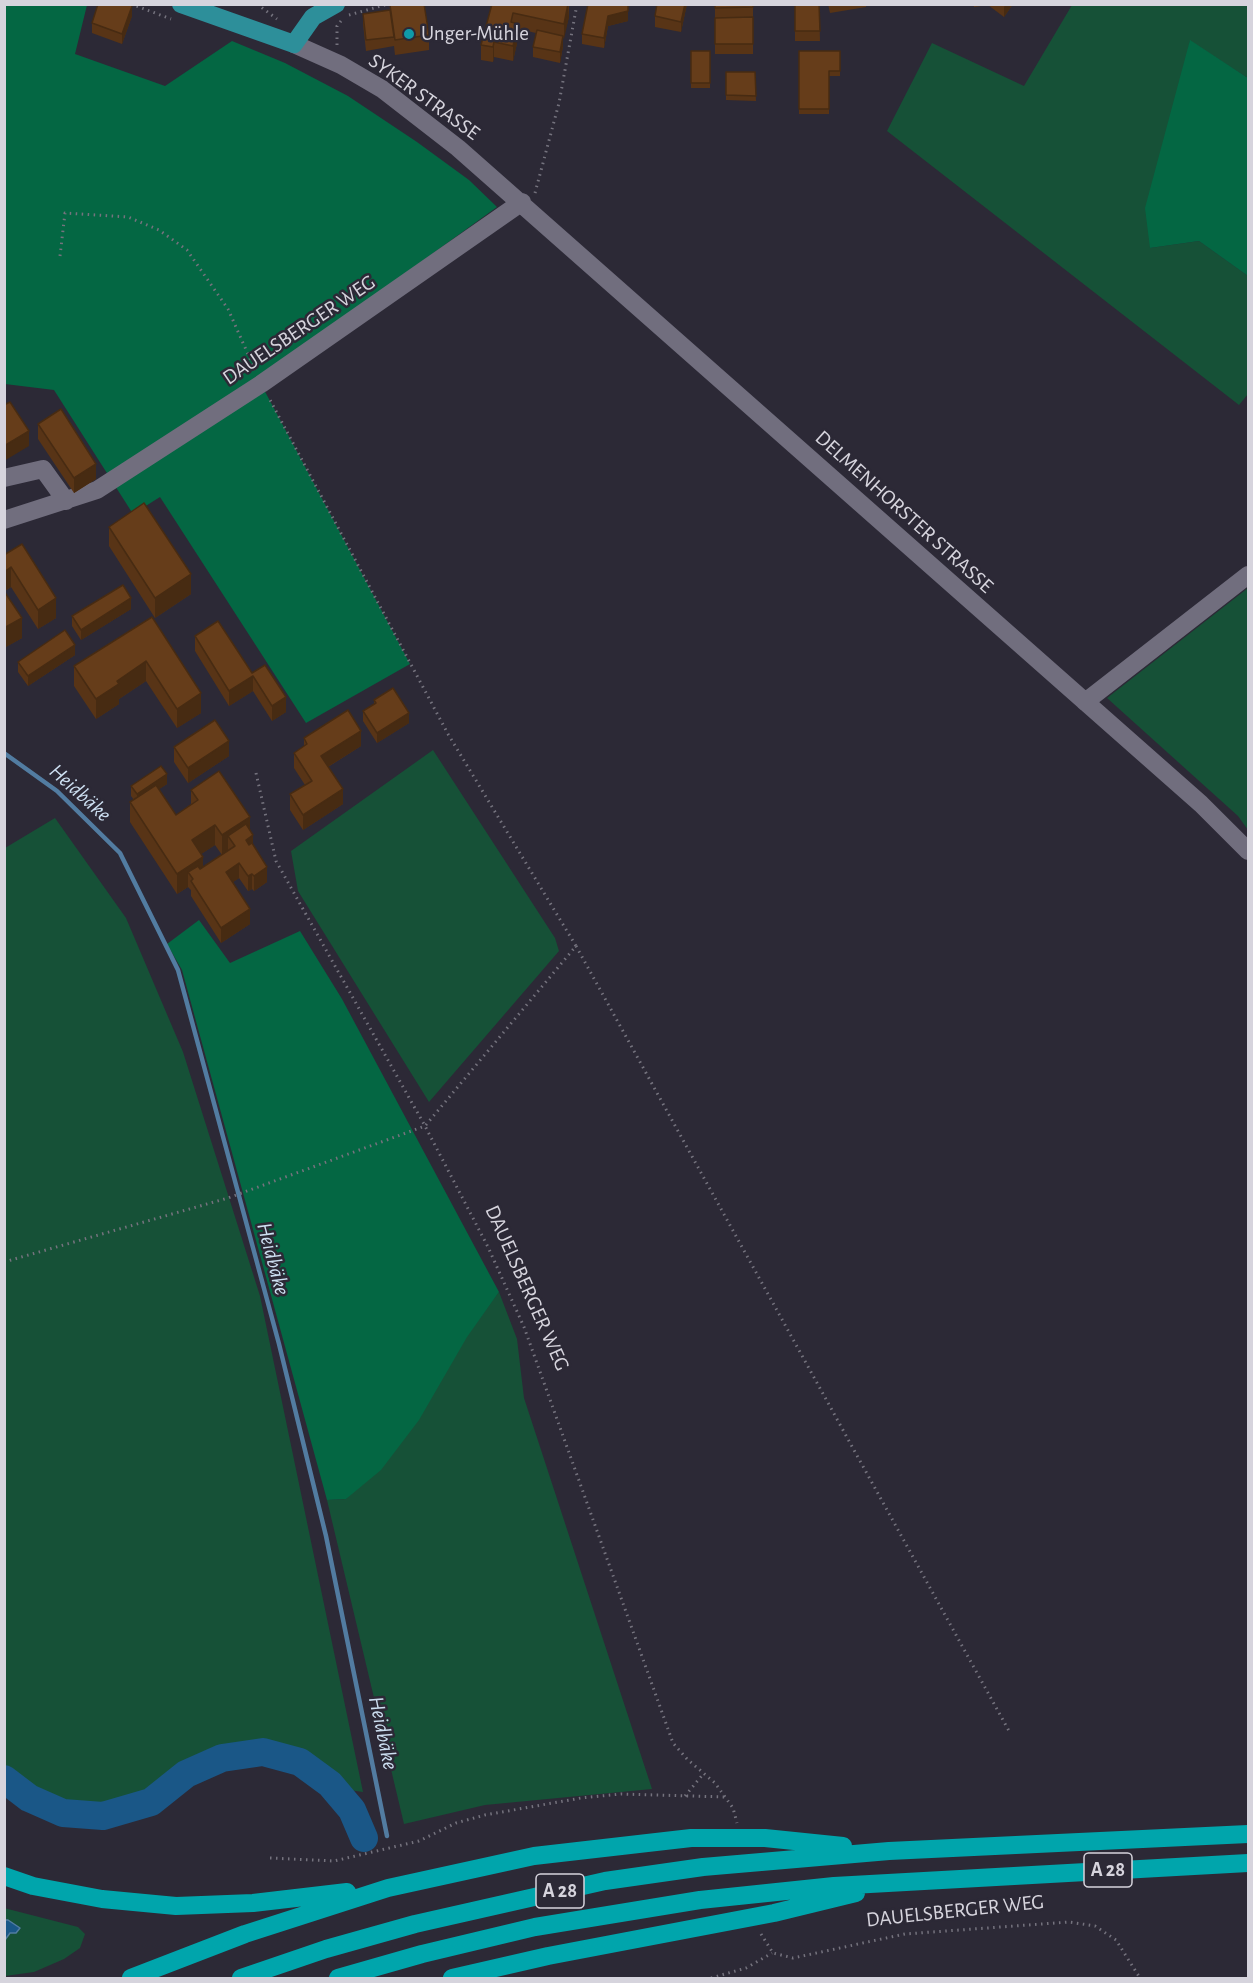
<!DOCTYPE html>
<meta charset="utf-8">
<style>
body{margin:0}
#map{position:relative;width:1253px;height:1983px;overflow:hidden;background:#2c2936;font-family:"Alegreya Sans",sans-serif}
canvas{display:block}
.frame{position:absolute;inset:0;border:6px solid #d6d4dd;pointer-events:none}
</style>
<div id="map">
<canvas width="1253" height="1983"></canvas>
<div class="frame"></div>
</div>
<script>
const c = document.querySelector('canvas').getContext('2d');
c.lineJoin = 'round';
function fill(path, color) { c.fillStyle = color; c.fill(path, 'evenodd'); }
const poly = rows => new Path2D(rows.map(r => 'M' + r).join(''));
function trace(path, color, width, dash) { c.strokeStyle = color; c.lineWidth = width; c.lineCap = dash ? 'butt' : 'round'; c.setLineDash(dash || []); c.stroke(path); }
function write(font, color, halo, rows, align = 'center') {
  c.font = font + ' "Alegreya Sans",sans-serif'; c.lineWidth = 5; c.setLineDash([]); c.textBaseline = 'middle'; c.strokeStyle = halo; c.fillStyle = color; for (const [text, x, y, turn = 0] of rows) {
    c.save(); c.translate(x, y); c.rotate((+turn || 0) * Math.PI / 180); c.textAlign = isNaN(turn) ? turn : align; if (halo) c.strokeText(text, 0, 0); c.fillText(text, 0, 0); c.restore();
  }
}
fill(poly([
 [1072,5,1248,5,1248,78,1190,41,1150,248,1199,241,1248,276,1248,394,1239,405,887,131,932,43,1024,86],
 [1248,588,1248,830,1238,816,1107,698],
 [433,750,555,938,559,951,429,1102,298,891,291,851],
 [55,818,126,918,183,1052,260,1296,363,1792,349,1790,284,1744,244,1741,214,1753,152,1793,127,1801,90,1804,54,1798,23,1783,5,1769,5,848],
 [499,1292,517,1339,524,1398,652,1789,485,1805,404,1824,327,1500,346,1499],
 [4,1908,78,1927,85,1934,80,1948,64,1959,34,1972,5,1976,5,1940,10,1933,12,1923,5,1920]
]), '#165137');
fill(poly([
 [5,5,87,5,75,54,165,86,232,41,285,63,348,96,417,142,469,180,497,207,262,377,261,384,410,664,306,723,160,497,133,514,54,390,5,384],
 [1190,40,1248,78,1248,276,1199,241,1150,248,1145,208],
 [199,920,230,963,300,931,342,999,499,1292,467,1337,419,1420,381,1470,346,1499,327,1500,182,970,167,944]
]), '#046743');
const water = poly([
 [5,1920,8,1920,20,1928,16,1933,10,1933,5,1940,5,1920]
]);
fill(water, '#1a5787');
trace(water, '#527ca1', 1.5);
trace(poly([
 [4,753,57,791,120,853,178,970,279,1344,326,1536,387,1836]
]), '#527ca1', 4.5);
trace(poly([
 [4,1779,29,1798,63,1813,103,1816,151,1802,186,1774,222,1758,263,1752,300,1762,330,1784,352,1810,364,1838]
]), '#1a5787', 28);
trace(poly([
 [131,4,171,19],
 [257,4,277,19],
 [349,15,388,4],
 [337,45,337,26,341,21],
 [535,193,559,103,577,4],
 [60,256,65,213,128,217,159,230,187,250,228,309,255,370],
 [256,773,276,861,425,1126,488,1247,524,1327,673,1743,687,1759,715,1783,733,1808,737,1823],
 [576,946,1009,1731],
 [4,1262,228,1198,425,1126,576,946,448,734,269,398],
 [685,1796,704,1773],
 [270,1858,334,1861,419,1841,456,1823,485,1815,581,1798,621,1794,726,1797],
 [761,1934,773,1953,793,1958,905,1934,1069,1922,1095,1926,1116,1940,1140,1978],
 [711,1978,746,1968,772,1953]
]), '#75737e', 3, [1.5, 4.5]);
trace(poly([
 [294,44,341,65,382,89,458,148,1201,804,1248,851],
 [4,478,43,469,66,501],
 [4,520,97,490,261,384,522,202],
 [1085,702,1248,575]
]), '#716e7e', 18);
trace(poly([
 [181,4,294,44,313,17,336,4]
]), '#2d8f9a', 18);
trace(poly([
 [4,1876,33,1886,102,1899,176,1906,253,1903,347,1892],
 [131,1978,245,1934,388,1888,534,1856,691,1838,765,1838,843,1846],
 [241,1978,326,1949,415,1924,605,1881,703,1867,889,1851,1248,1834],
 [338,1978,422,1954,535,1927,700,1900,834,1886,1248,1863],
 [452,1978,548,1956,774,1913,856,1893]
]), '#00a5ac', 18);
fill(poly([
 [492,4,569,4,569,17,563,39,563,46,560,63,533,57,533,47,536,33,518,29,518,39,513,61,494,57,493,62,481,60,481,45],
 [588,4,628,21,608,26,604,48,582,44,582,34],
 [687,4,681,32,655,27,655,16],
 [715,4,753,4,753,54,715,54],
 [795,4,819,4,820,41,795,41],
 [828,4,866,4,866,7,830,13],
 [974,4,1013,4,1004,17,988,5,974,7],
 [390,5,429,35,429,50,395,55,394,46,366,51,363,24,363,14,390,10],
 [132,16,122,44,92,33,92,23],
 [691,51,710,51,710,88,691,88],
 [799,51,840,51,840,76,829,76,829,114,799,114],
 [726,72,755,72,756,101,726,100],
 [38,424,96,479,74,493,38,439],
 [109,527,191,594,155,618,109,546],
 [4,555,56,618,38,629,11,587,5,591,22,638,4,648],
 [131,609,81,640,72,626,72,616],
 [152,617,201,713,177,728,146,681,119,699,119,704,96,719,74,686,74,666],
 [195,636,252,673,286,712,272,721,253,691,229,706,195,651],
 [75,655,28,686,18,672,18,662],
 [374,700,409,723,377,743,363,721,363,711,374,704],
 [304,738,361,746,328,767,343,804,303,830,290,810,290,794,305,785,294,768,294,753,304,746],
 [174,747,229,756,188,783,174,762],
 [167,784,159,789,176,815,191,804,191,790,250,830,253,845,267,882,254,891,252,889,248,891,239,878,233,882,250,924,221,943,191,896,191,890,188,887,177,894,130,822,130,802,134,800,131,796,131,786],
 [215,845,222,855,203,867,201,854]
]), '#583416');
fill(poly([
 [568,4,569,17,564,39,564,24],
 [685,4,687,4,681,32,681,22],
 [1006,4,1013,4,1004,17,1004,7],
 [132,6,132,16,122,44,122,34],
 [628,11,628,21,608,26,604,48,604,38,608,16],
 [518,24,518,39,513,61,513,46],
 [563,36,563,46,560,63,560,52],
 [494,42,494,57,493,62,493,47],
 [29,431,29,446,4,461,4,446],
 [96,464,96,479,74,493,74,478],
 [11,567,11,587,4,591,4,572],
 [191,574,191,594,155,618,155,598],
 [56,598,56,618,38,629,38,610],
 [131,598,131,609,81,640,81,630],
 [22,618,22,638,4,648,4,628],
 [75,645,75,655,28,686,28,676],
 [146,661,146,681,119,699,119,704,96,719,96,699,117,681],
 [253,676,253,691,229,706,229,691],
 [201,693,201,713,177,728,177,709],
 [286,697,286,712,272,721,272,706],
 [409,713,409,723,377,743,377,733],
 [361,731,361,746,321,771,321,756],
 [229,741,229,756,188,783,188,768],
 [167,774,167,784,137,804,137,794],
 [343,789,343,804,303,830,303,815],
 [250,817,250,837,253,835,253,850,228,836,228,851,222,855,222,835],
 [215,825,215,845,192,860,192,840],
 [203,857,203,877,188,872,188,887,177,894,177,874],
 [239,863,239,878,226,887,226,872],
 [267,867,267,882,254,891,254,876],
 [252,874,252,889,248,891,248,876],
 [250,909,250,924,221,943,221,928]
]), '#472b12');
const building = poly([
 [98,4,129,4,132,6,122,34,92,23,98,4],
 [397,4,424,4,429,35,395,40,390,5,397,4],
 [492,4,568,4,564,24,513,13,511,22,518,24,513,46,494,42,493,47,481,45,492,4],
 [588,4,628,4,628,11,608,16,604,38,582,34,588,4],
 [657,4,685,4,681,22,655,16,657,4],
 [715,4,753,4,753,7,715,8,715,4],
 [795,4,819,4,820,31,795,31,795,4],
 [390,10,394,37,366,40,363,14,390,10],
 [753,17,753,44,715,44,715,18,753,17],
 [537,30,563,36,560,52,533,47,537,30],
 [691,51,710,51,710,83,691,83,691,51],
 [799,51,840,51,840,71,829,71,829,109,799,109,799,51],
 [726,72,755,72,756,96,726,95,726,72],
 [10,402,29,431,4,446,4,405,10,402],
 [61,409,96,464,74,478,38,424,61,409],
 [144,503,191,574,155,598,109,527,144,503],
 [22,544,56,598,38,610,11,567,4,572,4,555,22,544],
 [123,585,131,598,81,630,72,616,123,585],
 [4,591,22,618,4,628,4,591],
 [152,617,201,693,177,709,146,661,117,681,119,684,96,699,74,666,152,617],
 [218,621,252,673,265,665,286,697,272,706,253,676,229,691,195,636,218,621],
 [65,630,75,645,28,676,18,662,65,630],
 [393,688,409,713,377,733,363,711,376,703,374,700,393,688],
 [348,710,361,731,321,756,343,789,303,815,290,794,312,781,294,753,307,744,304,738,348,710],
 [215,720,229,741,188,768,174,747,215,720],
 [161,766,167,774,137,794,131,786,161,766],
 [219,771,250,817,222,835,215,825,192,840,203,857,177,874,130,802,156,785,176,815,198,800,191,790,219,771],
 [246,824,253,835,246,840,249,845,252,843,267,867,254,876,252,874,248,876,239,863,226,872,250,909,221,928,191,881,193,879,188,872,198,866,200,869,235,846,228,836,246,824]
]);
fill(building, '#663d1a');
trace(building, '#472b12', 1.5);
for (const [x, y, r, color] of [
 [409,34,6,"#0f9aa8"]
]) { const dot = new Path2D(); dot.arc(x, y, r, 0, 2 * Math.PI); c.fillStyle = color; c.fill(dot); trace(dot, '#2c2936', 2); }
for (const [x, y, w] of [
 [1108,1870,48],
 [560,1891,48]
]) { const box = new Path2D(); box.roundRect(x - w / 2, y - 17, w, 34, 4.5); c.fillStyle = '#2c2936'; c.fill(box); trace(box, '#d6d4dd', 1.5); }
write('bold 20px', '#d6d4dd', null, [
 ["A 28",1108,1870],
 ["A 28",560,1891]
]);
write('21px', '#d6d4dd', '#2c2936', [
 ["Unger-Mühle",421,34]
], 'left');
write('21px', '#d6d4dd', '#2c2936', [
 ["SYKER STRASSE",424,97,36],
 ["DAUELSBERGER WEG",299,330,-34],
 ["DELMENHORSTER STRASSE",904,512,42],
 ["DAUELSBERGER WEG",527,1288,66],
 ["DAUELSBERGER WEG",955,1911,-6]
]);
write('italic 22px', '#cddff1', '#2c2936', [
 ["Heidbäke",80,793,42],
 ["Heidbäke",273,1259,75],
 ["Heidbäke",383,1733,78]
]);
</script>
